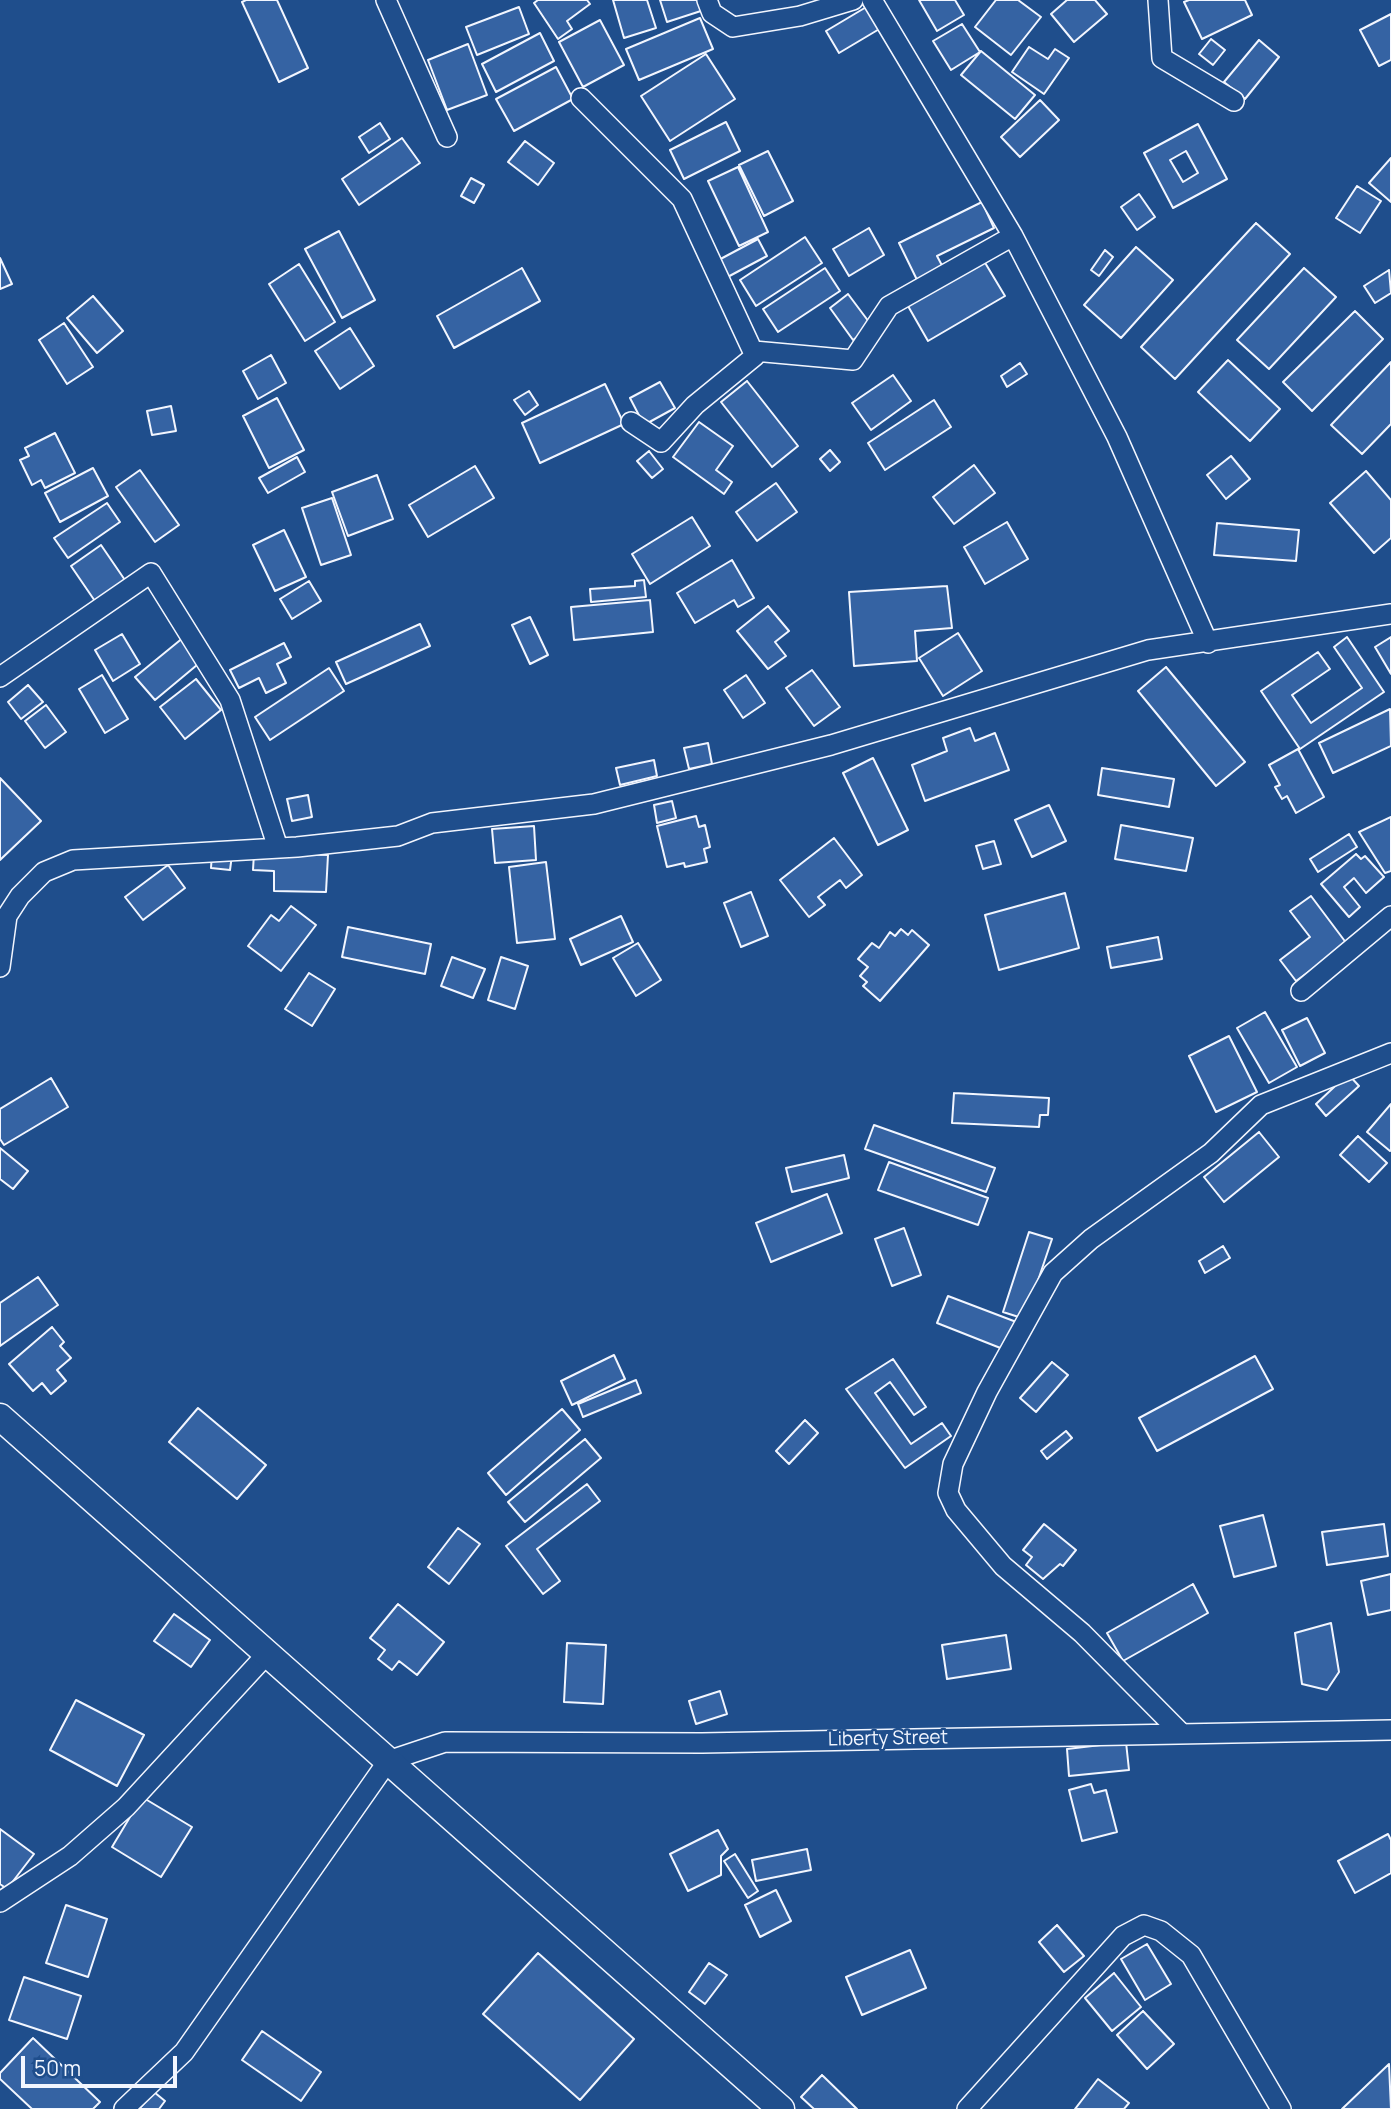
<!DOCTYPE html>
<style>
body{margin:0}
#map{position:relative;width:1391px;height:2109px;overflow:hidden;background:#1f4e8c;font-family:Manrope,sans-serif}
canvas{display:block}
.scale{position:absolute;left:21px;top:2056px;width:156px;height:32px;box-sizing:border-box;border:4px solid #f2f6ff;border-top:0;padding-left:9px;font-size:21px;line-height:24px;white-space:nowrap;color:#f2f6ff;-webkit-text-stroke:5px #1f4e8c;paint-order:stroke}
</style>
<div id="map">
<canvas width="1391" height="2109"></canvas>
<div class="scale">50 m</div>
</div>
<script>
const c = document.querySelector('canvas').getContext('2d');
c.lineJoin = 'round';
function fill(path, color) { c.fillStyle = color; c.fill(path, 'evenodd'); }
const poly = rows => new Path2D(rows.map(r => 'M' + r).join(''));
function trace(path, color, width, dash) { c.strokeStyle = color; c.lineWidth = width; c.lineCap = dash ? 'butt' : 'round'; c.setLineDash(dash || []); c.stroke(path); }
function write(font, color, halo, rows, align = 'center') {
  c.font = font + ' Manrope,sans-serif'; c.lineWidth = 5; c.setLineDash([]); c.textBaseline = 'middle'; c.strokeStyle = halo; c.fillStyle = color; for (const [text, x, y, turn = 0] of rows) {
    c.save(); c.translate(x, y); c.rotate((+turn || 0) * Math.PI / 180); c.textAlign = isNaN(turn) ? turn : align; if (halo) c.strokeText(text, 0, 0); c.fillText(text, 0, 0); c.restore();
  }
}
const building = poly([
 [246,0,277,0,308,68,279,82,242,2,246,0],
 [538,0,587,0,590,4,567,21,572,29,558,39,534,3,538,0],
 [613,0,647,0,656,28,624,38,613,0],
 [660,0,704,0,707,9,667,22,660,0],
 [919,0,955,0,964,15,937,31,919,0],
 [996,0,1018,0,1041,17,1011,55,975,27,996,0],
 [1067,0,1095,0,1107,14,1074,42,1051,14,1067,0],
 [1189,0,1245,0,1252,15,1202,39,1184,2,1189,0],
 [868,6,881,28,839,53,826,31,868,6],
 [519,7,529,34,477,55,466,27,519,7],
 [1391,14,1391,60,1379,66,1360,30,1391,14],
 [700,18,713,49,639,80,626,49,700,18],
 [600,20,624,65,583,87,559,42,600,20],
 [962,24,980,52,951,70,933,41,962,24],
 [540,33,554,61,496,92,482,64,540,33],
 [1211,39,1225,50,1213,65,1199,54,1211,39],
 [1259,40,1279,57,1245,99,1224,82,1259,40],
 [468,44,487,95,447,110,428,60,468,44],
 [1029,47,1048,59,1055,49,1069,58,1044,94,1012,72,1029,47],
 [981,51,1035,95,1015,119,961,75,981,51],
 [706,54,735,99,670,141,641,96,706,54],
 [556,67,573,99,514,131,496,99,556,67],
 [1040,100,1059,120,1020,157,1001,137,1040,100],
 [726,122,740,151,684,179,670,150,726,122],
 [380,123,390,139,369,153,359,137,380,123],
 [1198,124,1227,179,1173,208,1144,153,1198,124],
 [1186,151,1198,173,1183,182,1170,160,1186,151],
 [402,138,420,163,359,205,342,179,402,138],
 [525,141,554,163,538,185,508,162,525,141],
 [768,151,793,201,764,216,739,165,768,151],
 [1391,158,1391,202,1369,183,1391,158],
 [738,167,768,232,739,246,708,181,738,167],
 [471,178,484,185,474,203,461,196,471,178],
 [1357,186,1381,201,1360,233,1336,218,1357,186],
 [1139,194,1155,217,1137,230,1121,207,1139,194],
 [982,202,994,228,937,256,946,273,920,286,899,243,982,202],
 [1256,223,1290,254,1175,379,1141,347,1256,223],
 [869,228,884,255,849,276,833,249,869,228],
 [339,231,375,300,342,318,305,249,339,231],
 [805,237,822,263,756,306,740,280,805,237],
 [758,239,767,256,722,280,713,263,758,239],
 [1136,247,1173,280,1121,338,1084,305,1136,247],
 [1105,250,1113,257,1099,276,1091,270,1105,250],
 [0,258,12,284,0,289,0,258],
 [984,261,1005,296,928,341,908,306,984,261],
 [299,264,335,322,305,341,269,284,299,264],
 [522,268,540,301,454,348,437,316,522,268],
 [825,268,840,291,778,332,763,309,825,268],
 [1304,268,1336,297,1269,369,1237,340,1304,268],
 [1389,270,1391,293,1375,303,1364,286,1389,270],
 [848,294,872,326,853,340,830,308,848,294],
 [93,296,123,331,97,353,67,318,93,296],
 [1355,311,1383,339,1312,411,1283,382,1355,311],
 [64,323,93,367,67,384,39,340,64,323],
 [350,328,374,366,340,389,315,351,350,328],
 [271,355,286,383,258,399,243,371,271,355],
 [1228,360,1280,409,1250,441,1198,392,1228,360],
 [1391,362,1391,424,1362,454,1331,425,1391,362],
 [1020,363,1027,374,1007,387,1001,376,1020,363],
 [893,375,911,401,871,430,852,403,893,375],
 [747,381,798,446,772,467,721,402,747,381],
 [660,382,675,408,644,425,630,398,660,382],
 [605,384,624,424,540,463,522,423,605,384],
 [529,391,538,405,525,415,514,400,529,391],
 [277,398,304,450,269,468,243,416,277,398],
 [934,400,951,427,885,470,868,443,934,400],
 [171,406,176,431,152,435,147,411,171,406],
 [699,422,733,446,716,470,732,482,724,494,673,457,699,422],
 [55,433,75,473,45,488,41,480,32,485,20,460,29,456,25,448,55,433],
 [830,450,840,462,830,471,820,459,830,450],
 [649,451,663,469,652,478,637,461,649,451],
 [1231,456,1250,479,1226,499,1207,475,1231,456],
 [297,457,305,472,268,493,259,478,297,457],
 [974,465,995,493,954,524,933,497,974,465],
 [475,466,494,498,428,537,409,505,475,466],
 [93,468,108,496,60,522,45,493,93,468],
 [140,470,179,525,155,542,116,487,140,470],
 [1366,471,1391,500,1391,538,1374,553,1330,503,1366,471],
 [377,475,393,519,348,536,332,492,377,475],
 [776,483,797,512,757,541,736,512,776,483],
 [332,498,351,555,321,565,302,508,332,498],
 [107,503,120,522,68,558,54,538,107,503],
 [692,517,710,546,650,584,632,554,692,517],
 [1007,522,1028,559,985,584,964,547,1007,522],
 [1217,523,1299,530,1296,561,1214,555,1217,523],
 [284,530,306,577,275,591,253,545,284,530],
 [101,545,129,586,99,607,71,566,101,545],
 [732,560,754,598,738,607,734,600,695,623,677,593,732,560],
 [644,580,646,597,591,602,590,589,635,586,635,581,644,580],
 [309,581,321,601,292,619,280,599,309,581],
 [947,586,952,628,915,631,917,661,854,666,849,592,947,586],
 [650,600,653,632,574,640,571,607,650,600],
 [768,606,789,631,775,642,786,656,768,669,737,631,768,606],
 [530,617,548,655,530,664,512,625,530,617],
 [420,624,430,646,346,684,336,662,420,624],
 [958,633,982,671,943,696,919,658,958,633],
 [122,634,140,664,113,681,95,650,122,634],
 [184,637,203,660,155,700,135,677,184,637],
 [1347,637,1384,692,1300,749,1261,691,1318,652,1330,669,1292,695,1311,723,1362,688,1334,647,1347,637],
 [1391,637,1391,674,1375,647,1391,637],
 [284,643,291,657,277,664,286,683,266,693,259,678,239,688,230,670,284,643],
 [1166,667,1245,762,1216,786,1138,691,1166,667],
 [329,668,344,691,270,740,255,717,329,668],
 [812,670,840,707,814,726,786,688,812,670],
 [102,675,128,719,105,733,79,689,102,675],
 [746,675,765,703,743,718,724,690,746,675],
 [196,679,221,710,185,739,160,707,196,679],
 [28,685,43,702,21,719,8,702,28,685],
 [46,705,66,732,45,748,25,721,46,705],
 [1390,709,1391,746,1333,773,1319,743,1390,709],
 [970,728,975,741,995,733,1009,770,925,801,912,765,947,751,943,738,970,728],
 [708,743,712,764,689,769,684,748,708,743],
 [1298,749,1324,797,1296,813,1287,796,1282,799,1275,787,1280,785,1269,765,1298,749],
 [873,758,908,830,878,845,843,773,873,758],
 [654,760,657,776,620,785,616,768,654,760],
 [1102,768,1174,779,1169,807,1098,795,1102,768],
 [0,778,41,821,0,860,0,778],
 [308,795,312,817,292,821,287,799,308,795],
 [672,801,676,818,657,823,654,805,672,801],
 [1049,805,1066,841,1032,857,1015,820,1049,805],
 [696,816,699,827,705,825,710,847,704,849,707,862,685,867,684,863,667,867,657,826,696,816],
 [1391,817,1391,871,1385,873,1359,832,1391,817],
 [1121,825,1193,838,1186,871,1115,859,1121,825],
 [534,826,536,860,495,863,492,829,534,826],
 [1349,834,1357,847,1318,872,1310,859,1349,834],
 [834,838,862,875,846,888,840,880,818,897,825,905,809,917,780,880,834,838],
 [994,841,1001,864,983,869,976,846,994,841],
 [212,853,232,855,230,870,211,868,212,853],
 [254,853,328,855,326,892,274,891,274,871,253,870,254,853],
 [1356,854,1361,859,1365,856,1384,877,1366,893,1354,878,1344,887,1360,907,1349,917,1321,884,1356,854],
 [546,862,555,939,517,943,509,867,546,862],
 [168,865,185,888,143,920,125,897,168,865],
 [751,892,768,936,741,947,724,903,751,892],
 [1065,893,1079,948,999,970,985,915,1065,893],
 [1311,896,1347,944,1296,981,1280,960,1310,937,1290,911,1311,896],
 [291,906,316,925,281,971,248,946,271,915,279,921,291,906],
 [621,916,633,942,581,965,570,939,621,916],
 [348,927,431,944,425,974,342,957,348,927],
 [901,929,908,935,912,930,929,945,880,1001,863,986,867,982,860,976,868,967,858,959,872,943,879,948,890,932,895,936,901,929],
 [1158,937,1162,959,1111,968,1107,947,1158,937],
 [638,943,661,980,636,996,613,958,638,943],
 [452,957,485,969,473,998,441,986,452,957],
 [501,957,528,966,515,1009,488,1000,501,957],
 [309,973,335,989,312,1026,285,1009,309,973],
 [1265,1012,1297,1067,1269,1083,1237,1028,1265,1012],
 [1307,1018,1325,1053,1300,1066,1282,1030,1307,1018],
 [1229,1036,1257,1092,1216,1112,1189,1056,1229,1036],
 [1348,1074,1359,1086,1326,1116,1316,1104,1348,1074],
 [51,1078,68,1107,4,1145,0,1139,0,1109,51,1078],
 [954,1093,1049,1098,1048,1115,1040,1115,1039,1127,952,1123,954,1093],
 [1391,1104,1391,1150,1390,1151,1367,1132,1391,1104],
 [874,1125,995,1168,986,1192,865,1149,874,1125],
 [1259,1132,1279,1157,1224,1202,1204,1177,1259,1132],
 [1358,1136,1387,1163,1369,1182,1340,1155,1358,1136],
 [0,1148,28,1171,13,1189,0,1179,0,1148],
 [844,1155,849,1178,792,1192,786,1168,844,1155],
 [889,1162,988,1198,978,1225,878,1190,889,1162],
 [827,1194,842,1233,771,1262,756,1223,827,1194],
 [904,1228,921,1275,892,1286,875,1239,904,1228],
 [1029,1232,1052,1239,1025,1319,1003,1312,1029,1232],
 [1223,1246,1230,1258,1205,1273,1199,1261,1223,1246],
 [38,1277,58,1305,0,1346,0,1303,38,1277],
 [948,1296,1019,1323,1008,1351,937,1323,948,1296],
 [52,1327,64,1342,60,1346,71,1358,57,1370,66,1381,51,1394,42,1383,33,1391,9,1364,52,1327],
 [614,1355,625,1379,572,1405,561,1381,614,1355],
 [1255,1356,1273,1389,1157,1451,1139,1418,1255,1356],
 [893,1359,926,1407,914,1415,890,1382,875,1393,911,1444,942,1423,951,1436,905,1468,846,1389,893,1359],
 [1052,1362,1068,1375,1036,1412,1020,1398,1052,1362],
 [636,1380,641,1393,583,1417,578,1404,636,1380],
 [198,1408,266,1465,237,1499,169,1442,198,1408],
 [562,1409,580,1430,506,1495,488,1473,562,1409],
 [805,1420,818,1433,789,1464,776,1451,805,1420],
 [1066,1431,1072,1438,1047,1459,1041,1451,1066,1431],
 [585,1439,601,1458,525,1522,508,1502,585,1439],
 [587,1484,600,1501,537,1549,560,1581,543,1594,506,1546,587,1484],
 [1263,1515,1276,1566,1234,1577,1220,1526,1263,1515],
 [1044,1524,1076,1550,1063,1566,1060,1564,1043,1579,1026,1565,1032,1557,1023,1550,1044,1524],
 [1384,1524,1388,1556,1327,1565,1322,1532,1384,1524],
 [458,1528,480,1544,449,1584,428,1567,458,1528],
 [1391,1574,1391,1610,1368,1615,1361,1581,1391,1574],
 [1193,1584,1208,1613,1123,1661,1107,1633,1193,1584],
 [398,1604,444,1642,417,1675,399,1661,392,1670,378,1659,385,1650,370,1638,398,1604],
 [174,1614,210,1640,191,1667,154,1641,174,1614],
 [1331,1623,1339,1672,1327,1690,1302,1684,1295,1633,1331,1623],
 [1006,1635,1011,1669,947,1679,942,1645,1006,1635],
 [567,1643,606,1645,603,1704,564,1702,567,1643],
 [720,1691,727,1714,696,1724,689,1701,720,1691],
 [76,1700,144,1735,117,1786,50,1750,76,1700],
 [1126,1742,1129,1770,1069,1776,1067,1749,1126,1742],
 [1091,1784,1094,1793,1106,1790,1117,1832,1082,1841,1069,1790,1091,1784],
 [142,1797,192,1827,161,1877,112,1847,142,1797],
 [0,1829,34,1854,7,1889,0,1884,0,1829],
 [718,1830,728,1849,721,1856,721,1875,688,1891,670,1854,718,1830],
 [1388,1834,1391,1840,1391,1873,1355,1893,1338,1861,1388,1834],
 [807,1849,811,1870,756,1881,752,1860,807,1849],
 [735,1854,758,1891,748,1898,724,1861,735,1854],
 [776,1890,791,1921,760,1937,745,1905,776,1890],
 [66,1905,107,1919,88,1977,46,1963,66,1905],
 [1057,1925,1084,1956,1064,1972,1039,1942,1057,1925],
 [1147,1944,1171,1984,1145,2000,1121,1959,1147,1944],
 [910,1950,926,1988,862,2015,846,1977,910,1950],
 [538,1953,634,2039,580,2100,483,2014,538,1953],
 [709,1963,727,1975,705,2004,689,1992,709,1963],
 [1114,1973,1141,2007,1112,2031,1085,1998,1114,1973],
 [24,1977,81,1996,67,2039,9,2020,24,1977],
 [1143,2011,1174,2044,1147,2069,1117,2035,1143,2011],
 [262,2031,321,2072,301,2101,242,2060,262,2031],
 [33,2038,100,2102,93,2109,32,2109,0,2079,0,2073,33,2038],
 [1389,2064,1391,2109,1342,2109,1389,2064],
 [822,2075,857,2109,814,2109,801,2097,822,2075],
 [1098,2079,1129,2103,1124,2109,1075,2109,1098,2079],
 [154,2092,165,2101,159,2109,139,2109,154,2092]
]);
fill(building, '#3563a3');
trace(building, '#f2f6ff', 2);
const minor = poly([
 [386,0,447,137],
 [707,0,712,13,733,27,800,16,853,0],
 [1158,0,1162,58,1234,101],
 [581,98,682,199,755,356,695,405,661,442,631,422],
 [1013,236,1117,437,1208,643],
 [754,351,853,360,889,306,1013,236,872,0],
 [0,677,151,573,230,700,278,848],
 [0,967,7,916,20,896,44,872,73,860,297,847,398,836,432,823,594,804,831,745,1148,650,1391,614],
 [1301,991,1391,916],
 [1180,1732,1082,1633,1003,1566,956,1510,948,1493,953,1464,987,1392,1053,1273,1091,1239,1211,1153,1261,1105,1391,1053],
 [0,1902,70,1856,126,1807,267,1654],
 [124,2109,184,2052,388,1761,445,1742,702,1743,1391,1730],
 [967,2109,1123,1936,1144,1925,1161,1931,1191,1955,1281,2109]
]);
const secondary = poly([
 [0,1417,781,2109]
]);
trace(minor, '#f2f6ff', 22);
trace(secondary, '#f2f6ff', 29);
trace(minor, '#1f4e8c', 19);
trace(secondary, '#1f4e8c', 26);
write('19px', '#f2f6ff', '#1f4e8c', [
 ["Liberty Street",888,1739,-1]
]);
</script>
